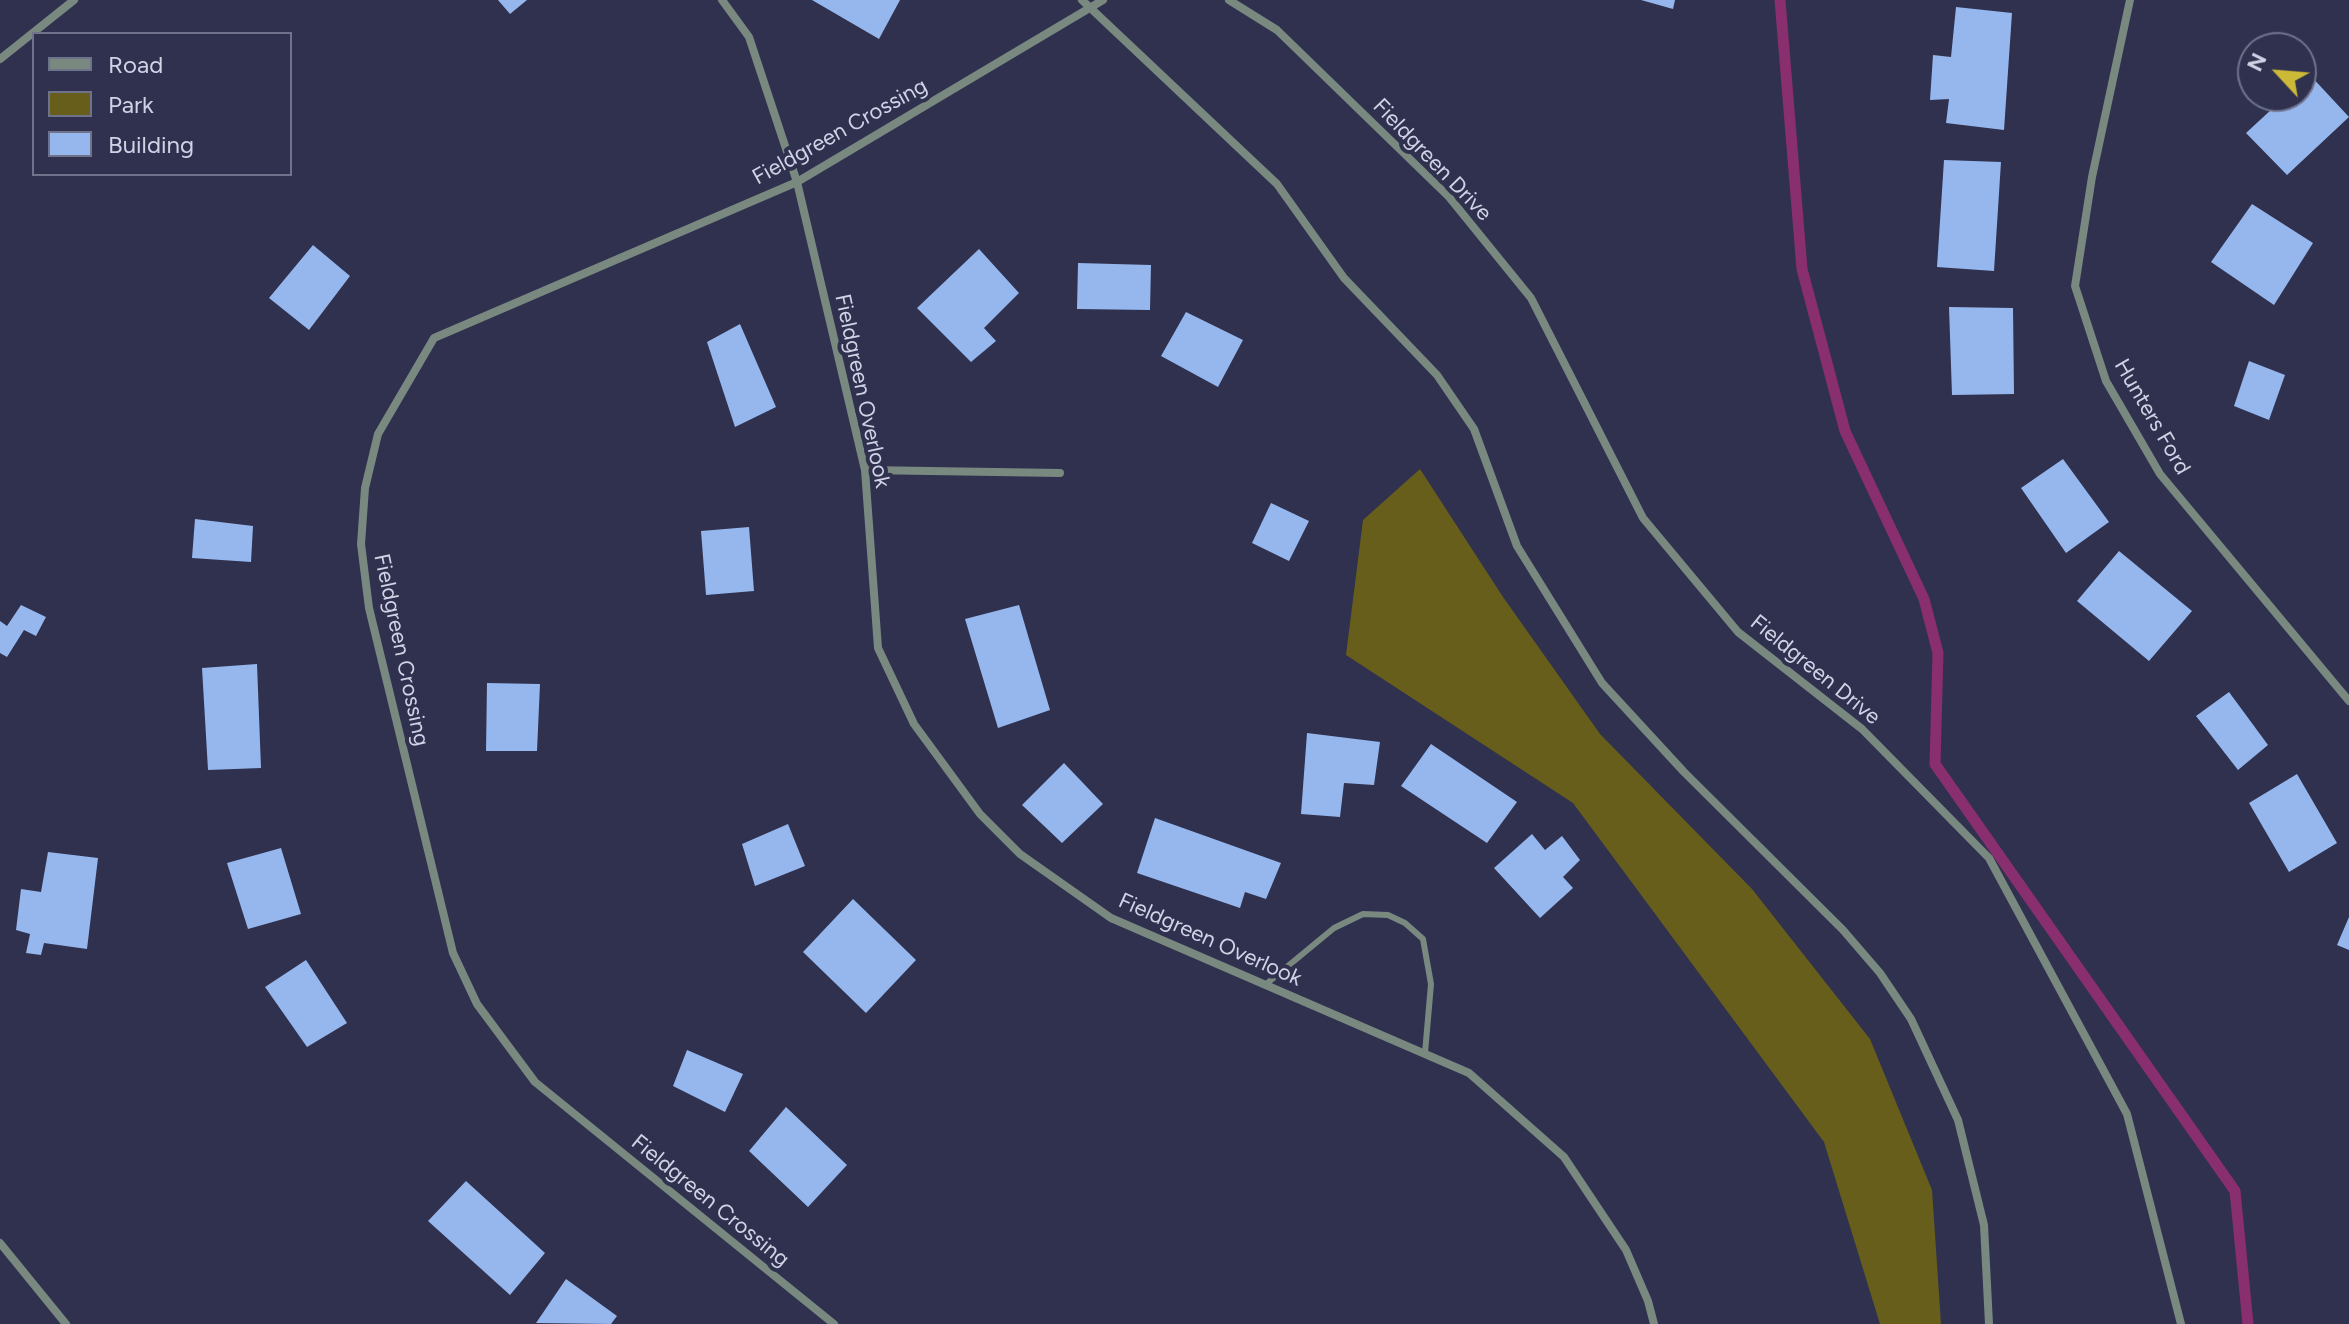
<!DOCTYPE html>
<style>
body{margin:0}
#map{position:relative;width:2349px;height:1324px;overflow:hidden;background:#2f314f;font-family:Figtree,sans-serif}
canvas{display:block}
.legend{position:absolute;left:32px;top:32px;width:260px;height:144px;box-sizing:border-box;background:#2f314f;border:2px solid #6f728b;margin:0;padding:10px 14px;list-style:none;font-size:24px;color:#d0d3e6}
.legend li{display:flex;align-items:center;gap:16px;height:40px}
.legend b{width:40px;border:2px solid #6f728b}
.north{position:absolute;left:2237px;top:32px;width:80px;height:80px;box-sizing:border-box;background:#2f314f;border:2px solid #6f728b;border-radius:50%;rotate:296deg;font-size:22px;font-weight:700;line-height:32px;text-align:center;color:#d0d3e6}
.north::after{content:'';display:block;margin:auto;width:28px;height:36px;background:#ccb938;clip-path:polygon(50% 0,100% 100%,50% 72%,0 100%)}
</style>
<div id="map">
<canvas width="2349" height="1324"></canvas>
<ul class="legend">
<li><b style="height:10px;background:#798980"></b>Road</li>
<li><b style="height:22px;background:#685e1b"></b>Park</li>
<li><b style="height:22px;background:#96b7ee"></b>Building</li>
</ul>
<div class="north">N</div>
</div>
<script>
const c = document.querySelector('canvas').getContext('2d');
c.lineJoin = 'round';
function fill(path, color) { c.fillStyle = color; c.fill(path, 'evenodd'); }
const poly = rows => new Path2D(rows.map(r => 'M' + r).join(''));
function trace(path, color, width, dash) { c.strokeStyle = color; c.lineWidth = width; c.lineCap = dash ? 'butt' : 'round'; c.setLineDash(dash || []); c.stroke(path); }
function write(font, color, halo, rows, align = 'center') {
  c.font = font + ' Figtree,sans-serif'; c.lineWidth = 8; c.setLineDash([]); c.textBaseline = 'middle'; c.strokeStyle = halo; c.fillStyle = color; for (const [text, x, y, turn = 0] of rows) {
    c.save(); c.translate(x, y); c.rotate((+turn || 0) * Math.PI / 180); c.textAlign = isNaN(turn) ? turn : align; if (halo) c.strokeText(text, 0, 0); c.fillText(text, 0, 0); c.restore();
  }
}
fill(poly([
 [1420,469,1503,597,1600,734,1752,889,1870,1039,1932,1190,1941,1324,1880,1324,1824,1142,1573,803,1346,655,1363,520]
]), '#685e1b');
trace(poly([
 [1780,0,1802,269,1845,431,1924,599,1938,653,1935,764,2235,1191,2248,1324]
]), '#892e6f', 11);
fill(poly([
 [498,0,527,0,510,14],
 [812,0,900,0,879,39],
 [1641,0,1675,0,1673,9],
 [1956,7,2012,13,2004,130,1946,123,1949,99,1930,100,1933,55,1951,57],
 [2309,74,2349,117,2287,175,2246,133,2286,96,2301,96,2301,82],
 [1944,160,2001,162,1994,271,1937,267],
 [2252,204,2313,243,2274,305,2211,262],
 [313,245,350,276,309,330,269,298],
 [979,249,1019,293,984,328,996,341,971,362,917,308],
 [1078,263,1151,265,1150,310,1077,309],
 [1949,307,2013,308,2014,394,1952,395],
 [1186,312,1243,340,1218,387,1161,356],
 [740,324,776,407,735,427,707,342],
 [2249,361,2285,375,2269,420,2234,406],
 [2063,459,2109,522,2066,553,2021,488],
 [1271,503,1309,521,1289,561,1252,543],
 [195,519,253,526,251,562,192,558],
 [749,527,754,591,706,595,701,531],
 [2119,551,2192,611,2149,661,2077,601],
 [21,605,46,617,36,636,24,630,7,657,0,653,0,621,7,626],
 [1019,605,1050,710,998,728,965,619],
 [257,664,261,768,208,770,202,668],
 [487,683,540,684,537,751,486,751],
 [2229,692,2268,745,2238,770,2196,716],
 [1307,733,1380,742,1374,785,1344,783,1340,817,1301,814],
 [1431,744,1517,802,1487,843,1401,786],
 [1064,763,1103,804,1062,843,1022,805],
 [2297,774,2337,843,2289,872,2249,803],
 [1155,818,1281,863,1266,899,1245,892,1240,908,1137,873],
 [788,824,805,866,755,886,742,844],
 [1532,834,1545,850,1562,836,1580,860,1563,877,1573,888,1540,918,1494,868],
 [281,848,301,914,248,929,227,863],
 [48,852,98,858,87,949,44,943,41,955,26,953,30,934,16,930,21,889,41,892],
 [853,899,916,960,866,1013,803,952],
 [2349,917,2349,950,2337,945],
 [306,960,347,1023,307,1047,265,987],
 [687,1050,743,1074,725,1112,673,1086],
 [786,1107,847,1165,808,1207,749,1151],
 [466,1181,545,1253,510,1295,428,1221],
 [566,1279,617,1316,611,1324,536,1323]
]), '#96b7ee');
trace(poly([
 [1265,985,1334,928,1363,914,1388,915,1405,923,1423,939,1431,984,1425,1053]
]), '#798980', 6);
trace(poly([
 [722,0,749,37,797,182,865,470,878,648,914,724,980,814,1020,854,1111,918,1469,1073,1564,1157,1626,1250,1648,1301,1654,1324],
 [1082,0,1277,184,1344,278,1437,375,1474,429,1517,546,1602,683,1684,772,1843,930,1880,973,1911,1019,1958,1120,1984,1225,1989,1324],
 [1229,0,1277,30,1449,197,1531,298,1643,518,1738,632,1862,729,1989,858,2127,1114,2181,1324],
 [2130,0,2092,177,2075,286,2106,381,2160,474,2349,701],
 [0,59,74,0],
 [865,470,1060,473],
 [0,1243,66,1324],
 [834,1324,535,1082,477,1004,453,953,369,608,361,544,365,488,378,434,434,338,797,182,1103,0]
]), '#798980', 8);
write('22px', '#d0d3e6', '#2f314f', [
 ["Fieldgreen Crossing",840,132,-29],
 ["Fieldgreen Drive",1432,160,46],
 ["Fieldgreen Overlook",862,391,78],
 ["Hunters Ford",2152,417,60],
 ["Fieldgreen Crossing",401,650,78],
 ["Fieldgreen Drive",1815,670,39],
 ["Fieldgreen Overlook",1210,940,24],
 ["Fieldgreen Crossing",710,1201,39]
]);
</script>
